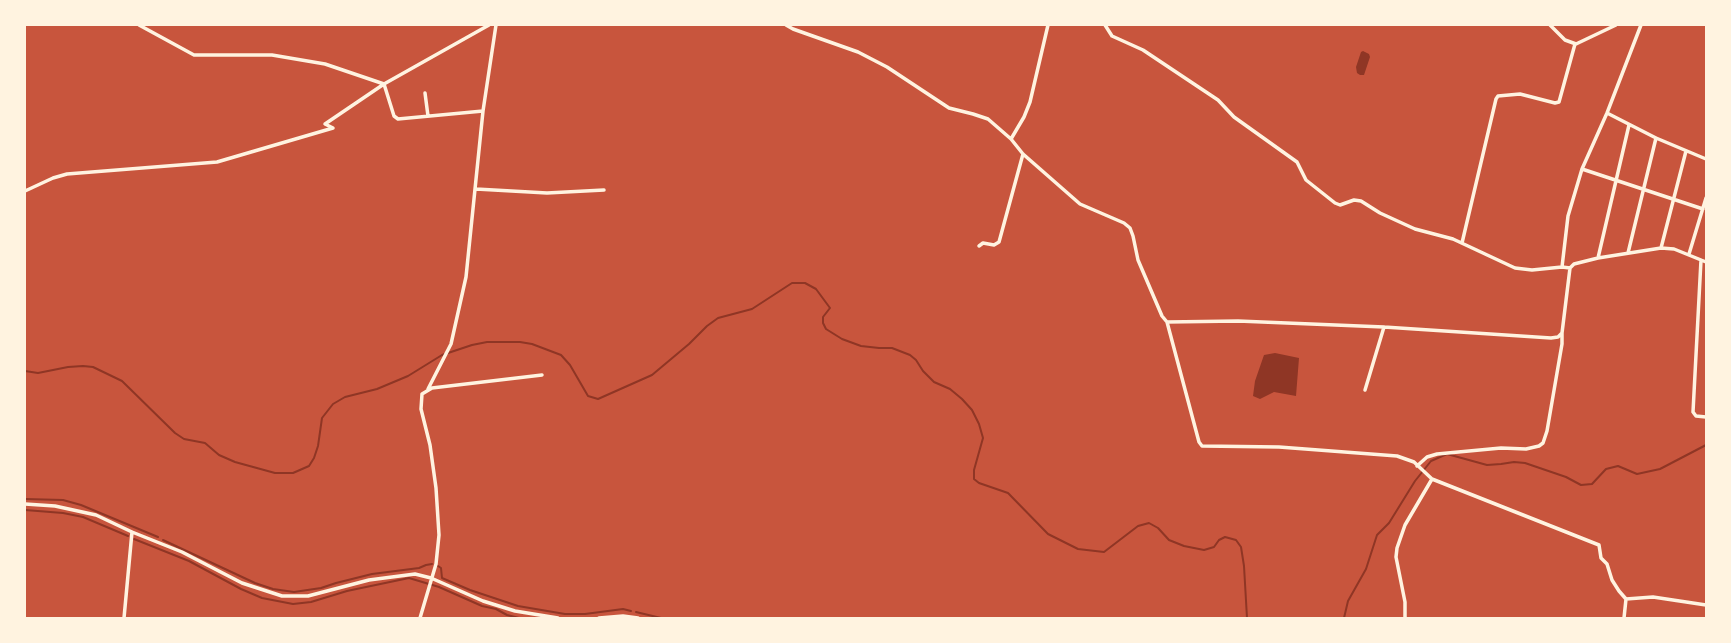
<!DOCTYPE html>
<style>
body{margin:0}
#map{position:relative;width:1731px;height:643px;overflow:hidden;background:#c8553d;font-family:Manrope,sans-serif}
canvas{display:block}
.frame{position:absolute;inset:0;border:26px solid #fff3e0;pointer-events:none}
</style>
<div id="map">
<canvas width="1731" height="643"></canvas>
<div class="frame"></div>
</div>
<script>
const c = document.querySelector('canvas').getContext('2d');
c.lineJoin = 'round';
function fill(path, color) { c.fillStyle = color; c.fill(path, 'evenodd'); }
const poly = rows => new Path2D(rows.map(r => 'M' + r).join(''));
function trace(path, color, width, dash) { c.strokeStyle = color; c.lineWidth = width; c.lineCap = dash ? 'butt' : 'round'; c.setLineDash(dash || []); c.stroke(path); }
fill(poly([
 [1363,51,1369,54,1370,57,1364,75,1360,75,1357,73,1356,67,1361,52],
 [1275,353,1299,358,1296,396,1274,392,1260,399,1253,396,1255,381,1264,355]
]), '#8f3625');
trace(poly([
 [25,371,38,373,68,367,83,366,93,367,122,381,175,433,184,439,205,443,219,455,235,462,275,473,293,473,309,466,314,458,318,446,322,418,333,404,345,397,377,389,408,376,442,355,472,345,487,342,520,342,532,344,561,355,570,365,588,396,598,399,652,375,689,344,707,326,718,318,752,309,792,283,805,283,816,289,830,308,823,317,823,323,826,329,842,339,861,346,879,348,892,348,910,355,916,360,923,371,934,382,950,389,962,399,972,410,979,424,983,438,974,470,974,479,979,483,1008,493,1048,534,1078,549,1104,552,1138,526,1149,523,1158,528,1169,540,1184,546,1204,550,1214,547,1219,540,1225,537,1236,540,1241,547,1244,566,1247,618],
 [25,499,63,500,81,505,158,537],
 [25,510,63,513,83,517,128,536],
 [134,539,189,561,241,589,262,598,293,604,311,602,347,591,409,578,439,587,482,606,496,609,507,615,519,618],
 [163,540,255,583,273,589,294,592,321,588,336,583,372,574,419,568,426,565,432,564],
 [438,566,441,568,442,578,470,590,518,606,565,614,585,614,623,609,631,611],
 [636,612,661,618],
 [1344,618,1348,601,1366,569,1377,535,1389,523,1415,481,1431,461,1447,454,1487,465,1501,464,1514,462,1525,463,1566,477,1581,485,1592,484,1606,469,1618,466,1637,474,1660,469,1706,445]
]), '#8f3625', 2);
trace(poly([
 [139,25,194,55,272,55,325,64,384,84,394,116,398,119,483,111],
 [786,25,793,29,858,52,887,67,949,108,973,114,988,119,1011,139,1023,154,1080,204,1124,223,1130,228,1133,236,1138,260,1162,316,1167,322,1238,321,1384,327,1551,338,1558,337,1562,333,1570,268,1574,264,1598,258,1661,248,1674,249,1706,262],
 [1105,25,1112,36,1143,50,1218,100,1234,117,1297,162,1306,180,1335,203,1340,205,1354,200,1361,201,1380,213,1415,229,1453,239,1515,268,1532,270,1562,267,1570,268],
 [1550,25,1565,40,1576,44,1616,25],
 [425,93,428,116],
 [1607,113,1656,138,1706,159],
 [1011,139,1024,117,1030,102,1048,25],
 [1582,169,1703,209],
 [476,189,547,193,604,190],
 [25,191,53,178,67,174,217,162,333,128,325,124,384,84,489,25],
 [1462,243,1496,99,1498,96,1520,94,1555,103,1559,102,1575,44],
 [979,246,983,243,994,245,999,242,1023,154],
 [1661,248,1686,151],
 [1628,253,1656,138],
 [1689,254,1706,198],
 [1598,258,1629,125],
 [1701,260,1693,412,1696,416,1706,417],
 [1562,267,1568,216,1582,169,1607,113,1641,25],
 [1167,322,1199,442,1202,446,1279,447,1397,456,1414,462,1432,479,1405,525,1397,548,1396,557,1405,602,1405,618],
 [428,389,451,344,466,277,483,111,496,25],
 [1365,390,1384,327],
 [1417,466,1427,457,1437,454,1501,448,1526,449,1539,446,1543,443,1547,431,1562,344,1562,333],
 [1432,479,1599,545,1601,558,1607,564,1612,580,1619,591,1626,599,1653,597,1706,605],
 [25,504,55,506,96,515,132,532,182,552,242,583,282,596,308,596,369,580,415,574,431,578,483,601,515,611,558,618],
 [124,618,132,532],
 [420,618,436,564,439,535,436,488,430,445,421,409,422,394,432,388,542,375],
 [599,618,623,616,638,618],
 [1624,618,1626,599]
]), '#fff3e0', 3.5);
</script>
